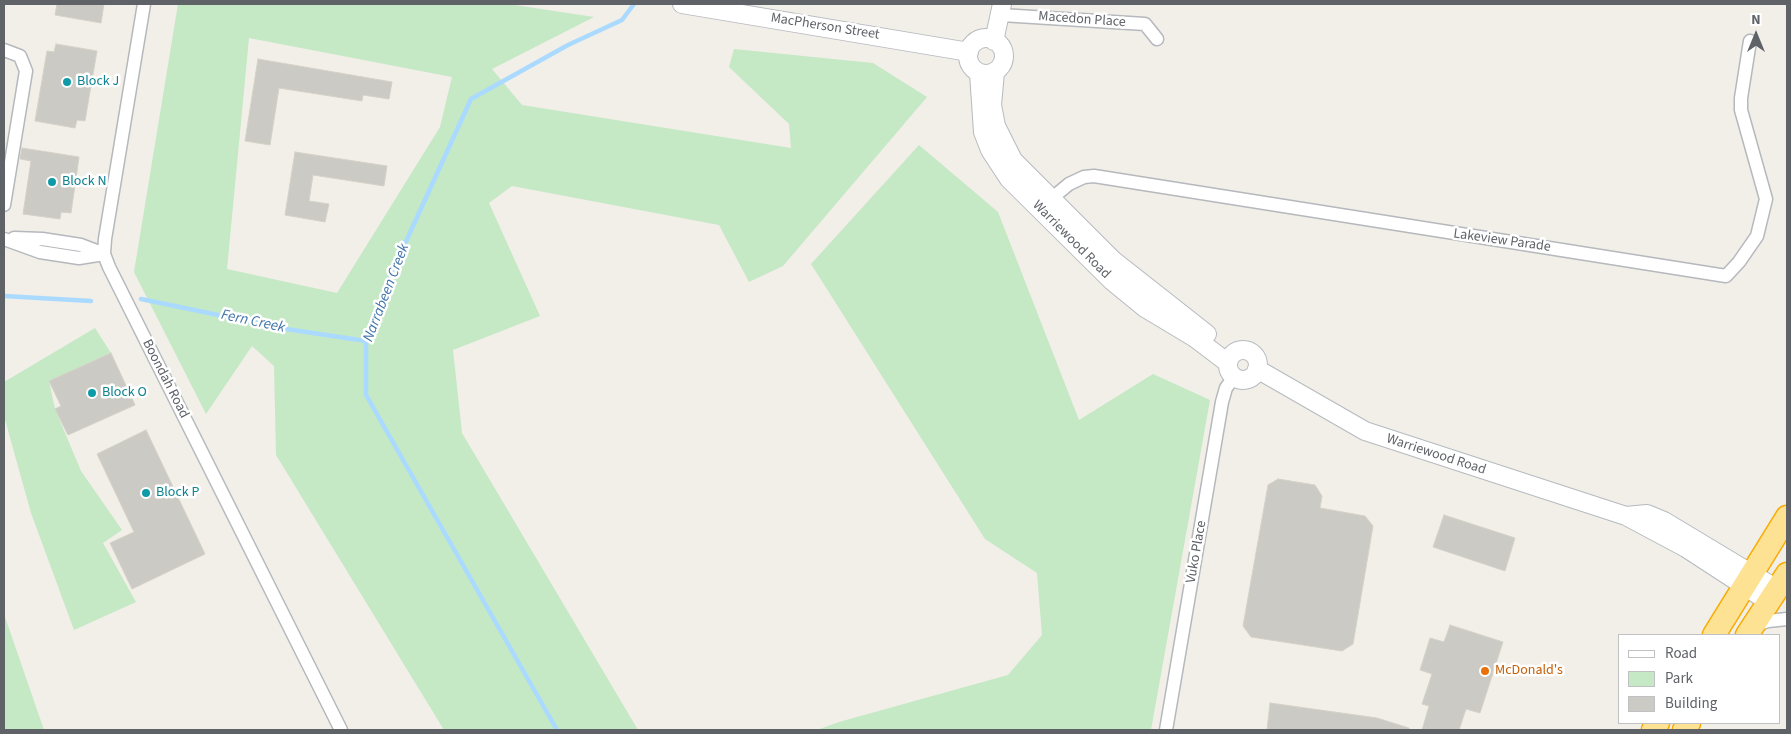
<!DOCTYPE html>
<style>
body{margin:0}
#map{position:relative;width:1791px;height:734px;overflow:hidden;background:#f1efe8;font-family:"Source Sans 3",sans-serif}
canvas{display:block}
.frame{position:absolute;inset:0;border:5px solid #5f6368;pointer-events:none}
.legend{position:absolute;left:1618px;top:634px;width:162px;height:90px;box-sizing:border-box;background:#fff;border:1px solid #bfc1c3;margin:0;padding:6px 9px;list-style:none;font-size:15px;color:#5f6368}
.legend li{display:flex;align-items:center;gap:10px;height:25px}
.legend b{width:25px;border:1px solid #bfc1c3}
.north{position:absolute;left:1731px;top:10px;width:50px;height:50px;-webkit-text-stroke:4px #fff;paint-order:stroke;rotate:0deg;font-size:14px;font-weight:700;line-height:20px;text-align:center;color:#5f6368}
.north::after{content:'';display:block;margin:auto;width:18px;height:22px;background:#5f6368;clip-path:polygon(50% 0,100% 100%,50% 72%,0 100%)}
</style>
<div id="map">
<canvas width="1791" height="734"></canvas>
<div class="frame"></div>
<ul class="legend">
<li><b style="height:6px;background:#fff"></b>Road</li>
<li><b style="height:14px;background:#c5e8c5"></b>Park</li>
<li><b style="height:14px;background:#cccac5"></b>Building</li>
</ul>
<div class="north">N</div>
</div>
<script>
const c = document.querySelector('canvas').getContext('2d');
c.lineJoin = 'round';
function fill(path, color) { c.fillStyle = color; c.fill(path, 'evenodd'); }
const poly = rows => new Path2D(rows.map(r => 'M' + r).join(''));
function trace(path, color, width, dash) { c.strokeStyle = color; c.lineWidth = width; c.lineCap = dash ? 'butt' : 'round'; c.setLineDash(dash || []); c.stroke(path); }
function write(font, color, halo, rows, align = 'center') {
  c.font = font + ' "Source Sans 3",sans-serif'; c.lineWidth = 5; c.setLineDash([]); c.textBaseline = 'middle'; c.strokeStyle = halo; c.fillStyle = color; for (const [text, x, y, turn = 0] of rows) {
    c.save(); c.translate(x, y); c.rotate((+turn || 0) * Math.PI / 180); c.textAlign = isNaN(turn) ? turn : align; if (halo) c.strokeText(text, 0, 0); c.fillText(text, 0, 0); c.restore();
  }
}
fill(poly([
 [178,4,508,4,594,17,492,69,522,105,791,148,789,124,729,67,734,49,873,63,927,97,783,266,749,282,719,225,512,186,489,203,540,316,453,350,462,433,638,730,444,730,276,455,274,366,252,346,206,414,134,272],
 [249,38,452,77,440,127,337,293,227,269],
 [919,145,998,212,1079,420,1153,374,1210,400,1151,730,817,730,839,722,1008,675,1042,635,1037,573,985,539,811,264],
 [95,328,111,353,49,381,55,409,81,471,122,530,103,543,136,602,74,630,31,513,4,416,4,382],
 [4,614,44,730,4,730]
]), '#c5e8c5');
trace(poly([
 [4,296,91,301],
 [141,299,286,329,366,341],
 [557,730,366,395,366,341,387,283,471,99,568,45,622,20,634,4]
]), '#aadaff', 4.5);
const building = poly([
 [57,4,104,4,101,23,55,15,57,4],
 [56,44,97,51,85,121,77,120,75,128,35,121,47,51,54,52,56,44],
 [258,59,392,82,389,99,363,95,362,101,279,88,270,145,245,141,258,59],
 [22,148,79,157,71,213,61,212,60,219,23,214,31,161,20,159,22,148],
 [295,152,387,166,384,186,313,175,309,201,329,204,325,222,285,215,295,152],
 [111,353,135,405,68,435,55,409,61,406,49,381,111,353],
 [146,430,205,554,132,589,110,543,134,532,97,454,146,430],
 [1278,479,1315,485,1322,496,1320,508,1365,516,1373,526,1353,644,1342,651,1251,637,1243,626,1268,485,1278,479],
 [1444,515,1515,538,1505,571,1433,547,1444,515],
 [1450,625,1503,642,1480,713,1466,709,1459,730,1422,730,1429,706,1422,704,1432,674,1420,670,1430,638,1444,642,1450,625],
 [1270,703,1377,718,1409,728,1409,730,1267,730,1270,703]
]);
fill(building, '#cccac5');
trace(building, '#d6d1c6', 1);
const street = poly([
 [144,4,105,239,104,254,109,267,341,730],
 [1001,15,1145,24,1157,39],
 [4,50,20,56,26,71,4,205],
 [1045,204,1069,184,1084,177,1094,176,1726,276,1739,262,1757,236,1766,199,1741,110,1741,98,1750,41],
 [14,238,42,239,81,245,102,253],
 [4,239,40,252,79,258,104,254],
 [1753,626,1768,621,1787,619],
 [1166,730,1222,402,1226,388,1234,377]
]);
const secondary = poly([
 [682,4,969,52],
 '968 56a18 18 0 1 1 36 0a18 18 0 1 1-36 0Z',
 [994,41,1002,4],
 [995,72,992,105,996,126,1013,160,1113,260,1207,334],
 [979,73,983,132,990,150,1009,179,1112,281,1145,308,1195,338,1228,363],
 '1228 365a15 15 0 1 1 30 0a15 15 0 1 1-30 0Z',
 [1257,369,1365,431,1626,516,1686,548,1769,602],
 [1626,516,1647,514,1664,521,1777,589]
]);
const highway = poly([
 [1714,635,1787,517],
 [1747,635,1787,574],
 [1653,730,1658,723],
 [1684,730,1689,723]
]);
trace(street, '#b5b8bc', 15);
trace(secondary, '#b6babf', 20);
trace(highway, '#f9ab00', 25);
trace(street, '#fff', 12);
trace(secondary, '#fff', 18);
trace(highway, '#fde293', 22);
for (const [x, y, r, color] of [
 [67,82,5,"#0f9aa8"],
 [52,182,5,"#0f9aa8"],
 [92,393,5,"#0f9aa8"],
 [146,493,5,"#0f9aa8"],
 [1485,671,5,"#e8710a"]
]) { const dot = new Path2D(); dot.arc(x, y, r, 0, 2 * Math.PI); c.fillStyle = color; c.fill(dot); trace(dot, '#fff', 2); }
write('14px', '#5f6368', '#fff', [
 ["Macedon Place",1082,20,4],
 ["MacPherson Street",825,27,9],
 ["Warriewood Road",1071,240,45],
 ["Lakeview Parade",1502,241,8],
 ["Boondah Road",165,379,63],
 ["Warriewood Road",1436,455,18],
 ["Vuko Place",1197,552,-80]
]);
write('14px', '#0d838f', '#fff', [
 ["Block J",77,82],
 ["Block N",62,182],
 ["Block O",102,393],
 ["Block P",156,493]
], 'left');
write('14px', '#c56008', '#fff', [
 ["McDonald's",1495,671]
], 'left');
write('italic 15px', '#4174aa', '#fff', [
 ["Narrabeen Creek",387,293,-69],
 ["Fern Creek",253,322,12]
]);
</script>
